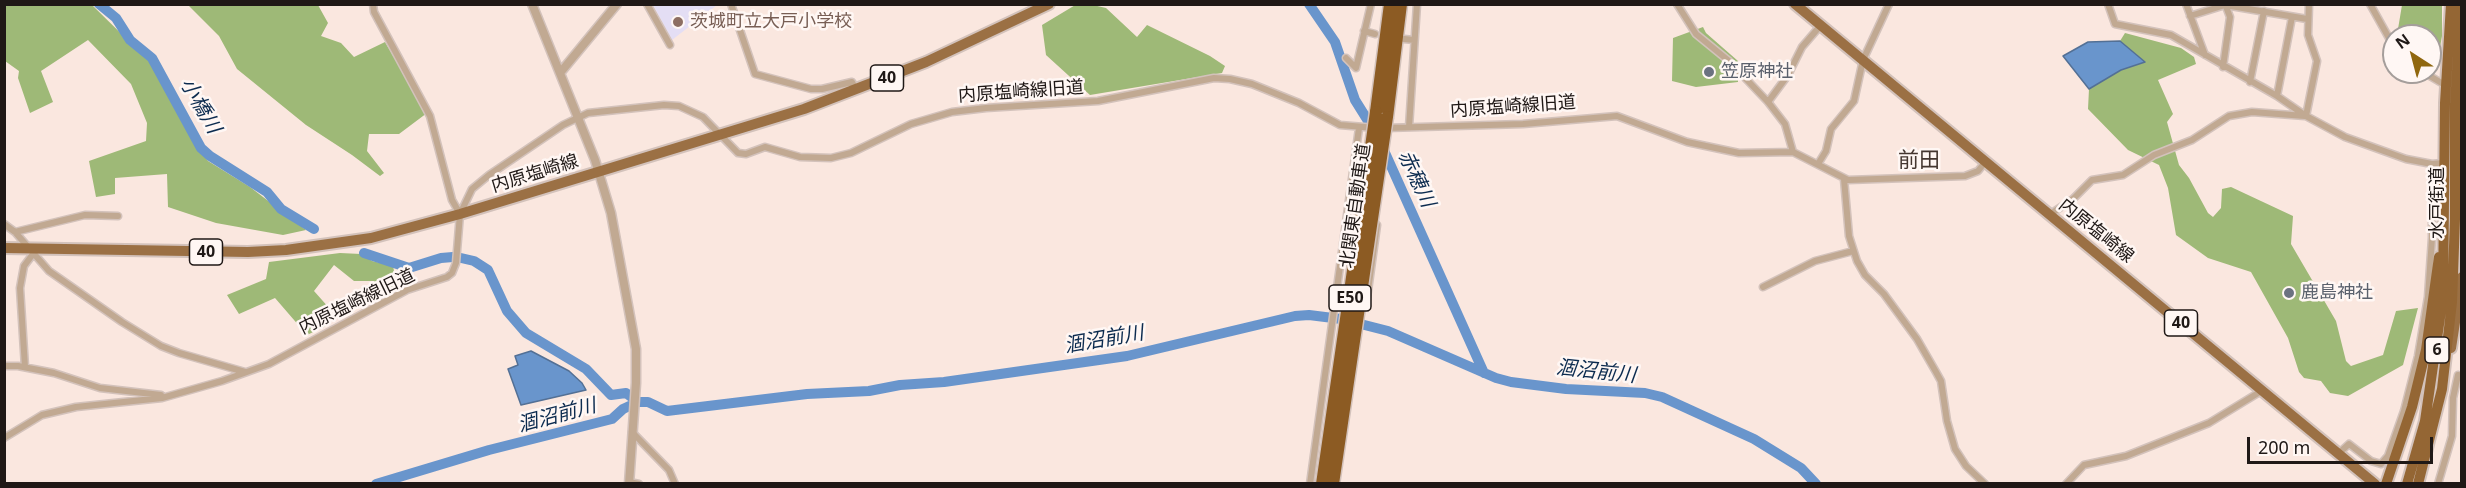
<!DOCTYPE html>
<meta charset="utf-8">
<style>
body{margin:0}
#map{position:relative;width:2466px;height:488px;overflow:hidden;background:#fae7df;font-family:"Noto Sans",sans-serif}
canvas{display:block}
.frame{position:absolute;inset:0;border:6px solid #1f1816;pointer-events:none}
.north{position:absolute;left:2382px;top:24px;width:60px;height:60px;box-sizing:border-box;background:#fff7f4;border:2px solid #a59e9b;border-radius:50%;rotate:324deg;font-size:16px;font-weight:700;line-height:24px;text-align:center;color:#1f1816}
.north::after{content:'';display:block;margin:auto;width:21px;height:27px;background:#90670e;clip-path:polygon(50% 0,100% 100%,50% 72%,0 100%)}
.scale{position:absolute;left:2247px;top:437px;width:186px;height:27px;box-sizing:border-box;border:3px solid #1f1816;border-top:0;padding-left:8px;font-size:18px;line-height:21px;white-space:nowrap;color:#1f1816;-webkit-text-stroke:4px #fff7f4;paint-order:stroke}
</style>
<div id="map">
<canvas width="2466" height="488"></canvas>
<div class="frame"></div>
<div class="north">N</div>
<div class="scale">200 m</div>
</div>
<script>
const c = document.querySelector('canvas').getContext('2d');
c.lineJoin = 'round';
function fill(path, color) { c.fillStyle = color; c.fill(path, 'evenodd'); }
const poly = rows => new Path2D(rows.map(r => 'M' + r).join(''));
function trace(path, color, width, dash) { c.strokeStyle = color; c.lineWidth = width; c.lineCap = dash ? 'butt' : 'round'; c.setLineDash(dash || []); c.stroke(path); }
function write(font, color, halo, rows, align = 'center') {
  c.font = font + ' "Noto Sans","Noto Sans JP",sans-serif'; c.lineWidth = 5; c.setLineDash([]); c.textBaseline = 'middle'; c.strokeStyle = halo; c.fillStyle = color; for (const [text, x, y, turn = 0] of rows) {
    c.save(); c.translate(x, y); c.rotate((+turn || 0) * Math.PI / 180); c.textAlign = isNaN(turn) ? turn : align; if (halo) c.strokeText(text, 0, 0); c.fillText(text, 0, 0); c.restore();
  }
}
fill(poly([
 [653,5,717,5,672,40]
]), '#e4def4');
fill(poly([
 [1077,4,1093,5,1106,8,1137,37,1147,25,1210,56,1225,66,1222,73,1090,95,1046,55,1042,25],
 [4,5,92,5,153,65,190,137,208,161,250,187,306,230,283,235,216,223,168,207,167,174,115,178,115,194,96,197,89,161,146,141,147,123,131,84,88,40,41,71,53,102,30,113,18,78,19,71,5,61],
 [188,5,318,5,328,23,321,36,341,43,354,57,385,42,427,113,399,134,369,134,367,151,384,173,380,176,352,155,306,125,237,69,219,36],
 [2402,5,2442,5,2442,36,2436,69,2430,70,2430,36,2397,35],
 [1703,27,1706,33,1738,61,1738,82,1696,87,1672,81,1673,38],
 [2125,33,2181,48,2194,57,2196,64,2158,80,2173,114,2167,122,2179,165,2189,178,2208,213,2213,217,2221,208,2222,189,2231,187,2293,216,2291,244,2336,321,2346,361,2351,366,2383,355,2396,311,2418,308,2403,365,2348,396,2330,393,2321,381,2304,378,2299,372,2288,338,2251,272,2208,258,2176,235,2168,188,2159,165,2128,150,2088,109,2089,89,2121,70,2145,62,2120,41],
 [340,253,361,254,372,261,393,266,398,290,387,296,374,281,354,281,334,265,314,291,330,309,330,324,307,335,275,298,239,314,227,295,266,279,269,262]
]), '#9eb977');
const water = poly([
 [2120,41,2145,62,2121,70,2089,89,2063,56,2088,42,2120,41],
 [531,351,569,371,582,383,586,390,521,405,508,369,518,365,515,356,531,351]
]);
fill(water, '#6995cc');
trace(water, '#537095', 1.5);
trace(poly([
 [99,4,116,18,130,40,152,58,201,148,210,156,267,192,281,209,314,229],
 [1309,4,1335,42,1355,100,1375,132],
 [1382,146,1484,373],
 [364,253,409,268,441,258,453,257],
 [461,258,474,261,488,270,507,311,526,333,586,369,611,395,626,393,638,402],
 [376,484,489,450,612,419,623,409,638,402,648,402,667,411,807,394,869,391,900,385,944,382,1127,356,1295,316,1309,315,1341,319,1388,331,1496,378,1511,382,1566,389,1645,393,1662,397,1754,439,1801,468,1816,484]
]), '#6995cc', 10);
const minor = poly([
 [373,4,374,12,430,116,452,200,460,214],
 [647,4,670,45],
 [731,4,755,74,811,89,822,89,852,82,856,90],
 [1677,4,1696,34,1729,61,1768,102,1785,124,1793,152],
 [2108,4,2115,24,2171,35,2277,96,2306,116,2345,137,2406,159,2432,164,2443,163],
 [2186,4,2205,55],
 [2370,4,2394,47],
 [2190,16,2225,5,2307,19],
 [1364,31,1375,34],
 [1404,39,1414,40],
 [1346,58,1356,68,1371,4],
 [2223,67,2230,17,2225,4],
 [2423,72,2445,85],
 [2250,82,2264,11],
 [2277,96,2292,17],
 [1768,102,1788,75,1802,47,1821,25],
 [2306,116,2317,61,2308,35,2309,4],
 [1409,127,1417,4],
 [1386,128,1523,124,1617,116,1687,142,1739,153,1793,152,1848,180,1965,176,1978,171,1986,161],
 [1818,164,1826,151,1831,129,1854,101,1863,60,1889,4],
 [1844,179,1849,236,1857,261,1865,275,1884,294,1917,339,1936,372,1941,381,1947,421,1955,449,1966,466,1985,484],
 [2049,215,2073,199,2092,180,2123,175,2154,155,2192,140,2229,116,2252,112,2305,116],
 [4,224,15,232,49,271,122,322,161,346,179,353,245,372],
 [15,232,85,215,118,216],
 [1763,287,1815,261,1853,251],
 [1366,305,1377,225],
 [4,366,18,366,54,373,100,388,161,395],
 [25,367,20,288,24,266,33,254],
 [632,432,669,470,675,484],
 [4,438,42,415,76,407,162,398,222,381,269,364,407,290,447,277,452,273,456,263,460,214,472,189,489,175,563,125,588,113,664,105,679,106,703,117,738,153,746,154,765,147,800,157,831,158,851,153,911,124,952,112,986,108,1098,101,1214,78,1230,79,1252,84,1299,103,1340,125,1376,128],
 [2339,453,2349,444,2371,461,2381,464,2388,456,2404,411,2418,356,2428,297,2432,238,2432,164],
 [629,482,639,484],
 [1310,484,1359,128],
 [2066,484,2084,465,2126,456,2209,423,2263,390],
 [2438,484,2452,436,2453,398,2458,375,2462,376]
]);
const tertiary = poly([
 [532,4,595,160,611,213,636,349,636,383,629,484],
 [560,73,617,4]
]);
const primary = poly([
 [1795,4,2375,484],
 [4,248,248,252,286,250,371,238,460,214,804,109,926,62,1049,4],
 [2451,348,2462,277]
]);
const trunk = poly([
 [2386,484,2412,407,2426,350,2439,257],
 [2407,484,2425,421,2443,297,2445,103,2451,4],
 [2418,484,2442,389,2452,302,2455,219,2455,104,2461,4]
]);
const motorway = poly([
 [1376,112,1390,4],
 [1387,117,1401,4]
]);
trace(minor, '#d3c2bb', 9);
trace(tertiary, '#d3c2bb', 11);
trace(primary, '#d3c2bb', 14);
trace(trunk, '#d3c2bb', 14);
trace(motorway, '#d3c2bb', 15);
trace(minor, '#c1a992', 6);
trace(tertiary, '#c1a992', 8);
trace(primary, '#9b7044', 10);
trace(trunk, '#946634', 10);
trace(motorway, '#8c5b23', 12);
const motorwayBridge = poly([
 [1322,484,1376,112],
 [1333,484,1387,117]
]);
trace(motorwayBridge, '#d3c2bb', 15, []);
trace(motorwayBridge, '#8c5b23', 12);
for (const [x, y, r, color] of [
 [678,22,6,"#8d6e63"],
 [1709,72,6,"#6b7280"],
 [2289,293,6,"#6b7280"]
]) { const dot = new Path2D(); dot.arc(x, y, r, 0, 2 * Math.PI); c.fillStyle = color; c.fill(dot); trace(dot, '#fff7f4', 2); }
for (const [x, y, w] of [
 [887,78,33],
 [206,252,33],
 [1350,298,42],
 [2181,323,33],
 [2437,350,24]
]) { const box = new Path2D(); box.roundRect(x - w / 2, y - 13, w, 26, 4.5); c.fillStyle = '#fff7f4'; c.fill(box); trace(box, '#1f1816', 1.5); }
write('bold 16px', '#1f1816', null, [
 ["40",887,78],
 ["40",206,252],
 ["E50",1350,298],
 ["40",2181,323],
 ["6",2437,350]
]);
write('18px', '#785e54', '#fff7f4', [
 ["茨城町立大戸小学校",690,22]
], 'left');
write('18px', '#5b616d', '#fff7f4', [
 ["笠原神社",1721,72],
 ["鹿島神社",2301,293]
], 'left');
write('18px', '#1f1816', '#fff7f4', [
 ["内原塩崎線旧道",1021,92,-4],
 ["内原塩崎線旧道",1513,107,-4],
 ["内原塩崎線",535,174,-17],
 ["水戸街道",2438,203,-90],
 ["北関東自動車道",1356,206,-82],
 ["内原塩崎線",2096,231,39],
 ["内原塩崎線旧道",357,302,-26]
]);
write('italic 20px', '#0c2b4f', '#fff7f4', [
 ["小橋川",200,106,60],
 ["赤穂川",1416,179,65],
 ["涸沼前川",1104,340,-10],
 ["涸沼前川",1596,372,6],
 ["涸沼前川",557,416,-15]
]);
write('21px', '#443630', '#fff7f4', [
 ["前田",1919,161]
]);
</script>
